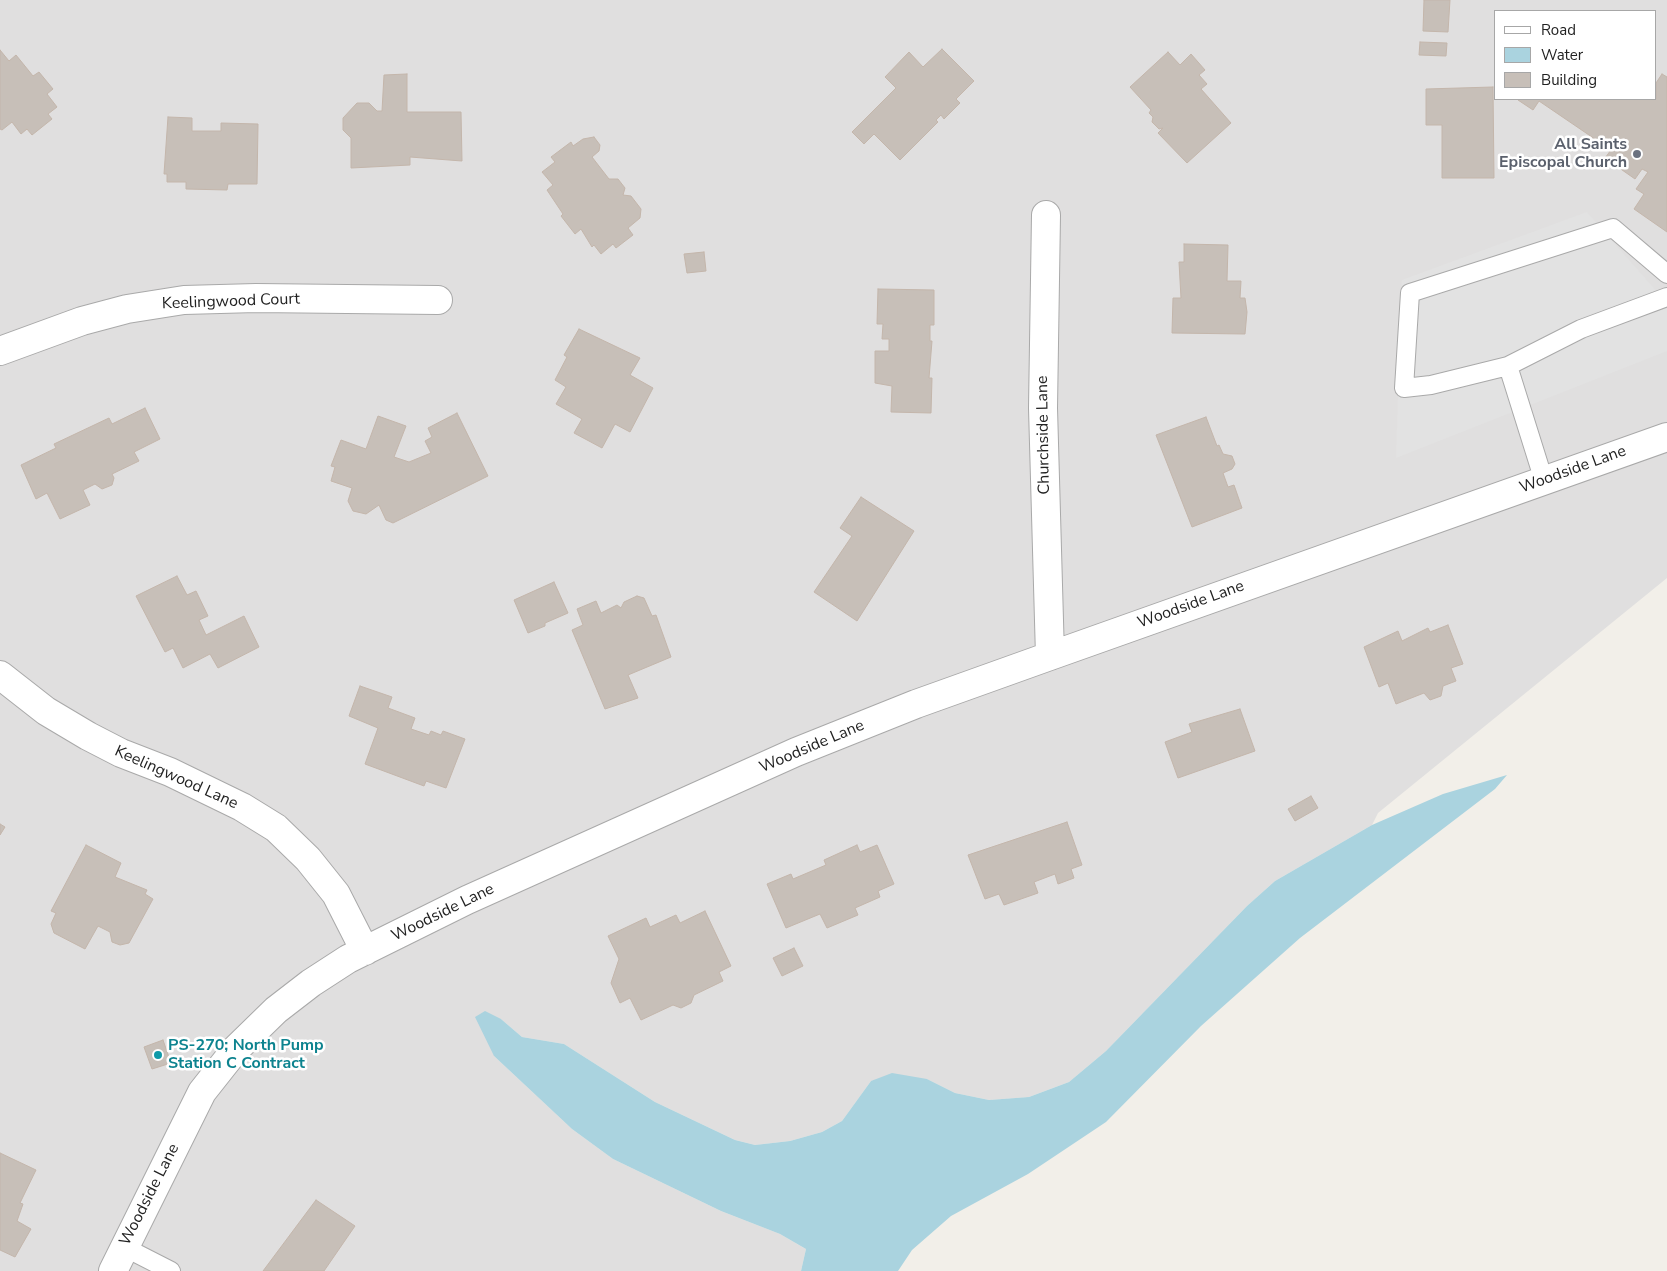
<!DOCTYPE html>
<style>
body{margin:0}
#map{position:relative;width:1667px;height:1271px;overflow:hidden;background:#f2efe9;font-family:"Nunito Sans",sans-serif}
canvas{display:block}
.legend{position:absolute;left:1494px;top:10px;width:162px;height:90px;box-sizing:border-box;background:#fff;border:1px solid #a7a7a7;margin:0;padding:6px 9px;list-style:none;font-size:15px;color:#222}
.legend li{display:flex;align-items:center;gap:10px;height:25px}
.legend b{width:25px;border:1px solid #a7a7a7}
</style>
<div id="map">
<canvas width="1667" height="1271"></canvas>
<ul class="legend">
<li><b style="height:6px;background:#fff"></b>Road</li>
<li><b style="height:14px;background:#aad3df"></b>Water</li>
<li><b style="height:14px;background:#c7bfb8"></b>Building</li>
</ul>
</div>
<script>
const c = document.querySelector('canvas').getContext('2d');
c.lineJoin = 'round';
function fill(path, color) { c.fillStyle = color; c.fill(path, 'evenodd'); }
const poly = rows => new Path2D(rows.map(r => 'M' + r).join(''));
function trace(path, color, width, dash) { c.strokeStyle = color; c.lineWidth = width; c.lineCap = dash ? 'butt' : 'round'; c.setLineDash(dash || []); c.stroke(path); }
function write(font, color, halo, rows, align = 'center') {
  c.font = font + ' "Nunito Sans",sans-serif'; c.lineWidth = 5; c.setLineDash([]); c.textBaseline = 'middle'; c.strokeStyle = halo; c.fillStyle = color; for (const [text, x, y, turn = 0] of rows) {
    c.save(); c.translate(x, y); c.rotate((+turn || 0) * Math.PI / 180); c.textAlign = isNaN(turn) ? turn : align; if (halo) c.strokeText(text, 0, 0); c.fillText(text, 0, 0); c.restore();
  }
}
fill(poly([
 [0,0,1667,0,1667,578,1378,813,1372,825,1275,881,1247,906,1106,1051,1069,1082,1029,1097,989,1100,955,1093,927,1079,871,1081,842,1121,822,1132,790,1141,755,1145,735,1140,655,1102,564,1044,522,1037,501,1019,494,1056,572,1129,613,1159,721,1211,780,1234,806,1249,801,1271,0,1271],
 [1496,11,1656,11,1656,99,1496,99]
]), '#e0dfdf');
fill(poly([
 [1587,212,1667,303,1667,351,1396,458,1402,280]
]), '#e2e2e2');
fill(poly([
 [1507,775,1495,789,1300,938,1201,1026,1106,1122,1028,1174,951,1216,912,1250,898,1271,801,1271,806,1249,780,1234,721,1211,613,1159,572,1129,494,1056,475,1017,485,1011,501,1019,522,1037,564,1044,655,1102,735,1140,755,1145,790,1141,822,1132,842,1121,871,1081,892,1073,927,1079,955,1093,989,1100,1029,1097,1069,1082,1106,1051,1247,906,1275,881,1372,825,1443,794]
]), '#aad3df');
const building = poly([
 [1424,0,1450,0,1448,32,1423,31,1424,0],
 [1420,42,1447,43,1446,56,1419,55,1420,42],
 [942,49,974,81,956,99,960,103,944,119,941,115,936,120,938,122,900,160,874,134,864,144,852,132,896,88,885,77,909,52,923,67,942,49],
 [0,50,9,61,16,55,33,76,39,72,53,89,47,94,57,107,48,114,52,119,32,135,27,129,21,134,12,122,2,130,0,129,0,50],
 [1168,52,1180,65,1191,54,1205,70,1199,75,1207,84,1201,89,1231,123,1187,163,1158,133,1163,128,1159,129,1152,122,1153,117,1149,113,1151,110,1130,87,1168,52],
 [407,74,407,112,461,112,462,161,410,157,410,165,351,168,351,138,343,130,343,118,357,103,369,103,377,111,382,111,384,75,407,74],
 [1662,74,1667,77,1667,232,1634,209,1644,194,1636,189,1648,172,1642,169,1635,179,1605,158,1611,150,1539,101,1533,110,1518,100,1519,99,1656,99,1656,83,1662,74],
 [1493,87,1494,178,1442,178,1442,125,1426,125,1426,89,1493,87],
 [168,117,192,118,192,131,221,131,221,123,258,124,257,184,228,184,227,190,186,189,186,182,167,182,167,174,164,174,168,117],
 [594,137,600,145,599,151,592,157,609,179,618,179,625,188,623,195,631,196,641,209,640,218,628,228,633,235,616,248,613,244,601,254,594,245,592,247,581,229,575,234,561,216,563,214,547,190,553,185,542,172,555,162,551,157,571,142,573,146,583,139,594,137],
 [1184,244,1228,245,1227,281,1241,281,1240,298,1245,298,1247,312,1245,334,1172,333,1173,298,1181,298,1179,262,1184,262,1184,244],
 [704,252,706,271,687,273,684,254,704,252],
 [878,289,934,290,934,325,930,325,930,341,932,341,929,378,932,378,931,413,891,412,892,386,875,383,875,351,889,351,889,339,882,339,883,324,877,324,878,289],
 [579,329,640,358,630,375,653,388,630,432,615,424,602,448,574,433,582,419,556,404,566,387,555,380,567,357,564,355,579,329],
 [145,408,160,439,134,452,139,461,112,474,114,478,112,485,102,489,95,484,83,490,90,505,60,519,47,493,36,499,21,465,56,448,54,444,109,418,112,424,145,408],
 [457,413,488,476,393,523,386,520,379,505,366,514,353,511,348,501,352,488,331,481,335,467,331,466,341,440,366,449,378,416,406,426,394,457,409,462,431,453,425,441,432,437,428,428,457,413],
 [1206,417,1217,446,1219,445,1223,454,1232,456,1235,464,1232,469,1223,473,1228,487,1234,485,1242,508,1192,527,1156,435,1206,417],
 [861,497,914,531,857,621,814,592,852,536,840,528,861,497],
 [177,576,187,595,196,591,208,616,199,620,206,635,244,616,259,647,218,668,210,654,183,668,173,648,165,652,136,596,177,576],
 [554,582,568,613,545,623,545,626,528,633,514,600,554,582],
 [637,596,644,598,652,616,656,615,671,657,628,675,638,698,605,709,572,630,583,625,577,609,596,601,601,613,617,605,621,608,624,602,637,596],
 [1448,625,1463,664,1451,668,1456,681,1443,686,1441,696,1430,700,1424,693,1396,704,1388,683,1379,687,1364,647,1398,631,1402,641,1428,628,1430,632,1448,625],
 [360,686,392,697,388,708,415,718,411,729,429,735,431,731,441,735,443,731,465,739,446,788,426,781,424,786,365,764,378,728,349,716,360,686],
 [1240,709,1255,751,1178,778,1165,742,1192,732,1189,724,1240,709],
 [1311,796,1318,808,1295,821,1288,809,1311,796],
 [1067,822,1082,865,1071,869,1074,878,1058,884,1055,874,1034,882,1038,893,1004,905,999,894,985,899,968,855,1067,822],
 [0,824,5,827,0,835,0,824],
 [86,845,121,863,115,877,147,890,145,894,153,899,129,943,120,945,112,942,110,932,98,926,85,949,54,933,51,924,56,913,51,911,86,845],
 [857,845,860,852,877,845,894,884,878,891,880,897,855,908,858,915,827,928,820,914,786,928,767,884,791,874,793,879,826,865,824,860,857,845],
 [705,911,731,966,719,972,723,981,694,995,691,1003,681,1008,673,1005,641,1020,630,998,620,1003,611,983,619,959,608,936,646,918,650,927,676,915,680,923,705,911],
 [794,948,803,966,782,976,773,958,794,948],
 [163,1040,171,1063,152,1069,144,1047,163,1040],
 [0,1153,36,1170,20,1203,23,1204,17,1221,31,1229,15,1257,0,1250,0,1153],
 [316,1200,355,1226,324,1271,263,1271,316,1200]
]);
fill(building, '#c7bfb8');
trace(building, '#c4b6ab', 1);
const service = poly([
 [1508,366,1431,385,1404,388,1410,293,1613,228,1667,274],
 [1544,481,1508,366,1581,329,1667,297],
 [124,1247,171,1271]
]);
const minor = poly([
 [1046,215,1043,408,1050,656],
 [0,351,82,321,127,309,184,300,256,298,438,300],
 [0,675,46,711,88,736,121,753,170,772,242,807,276,828,308,859,336,894,365,951],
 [113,1271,202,1092,236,1049,276,1010,311,983,348,959,467,900,796,752,916,704,1050,656,1667,437]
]);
trace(service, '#a9a9a9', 20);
trace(minor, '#a9a9a9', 30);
trace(service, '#fff', 18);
trace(minor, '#fff', 28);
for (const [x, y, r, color] of [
 [1637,154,5,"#6b7280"],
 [158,1055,5,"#0f9aa8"]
]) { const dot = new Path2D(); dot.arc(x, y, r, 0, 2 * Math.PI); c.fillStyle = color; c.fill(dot); trace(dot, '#fff', 2); }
write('bold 16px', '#5b616d', '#fff', [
 ["All Saints",1627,145],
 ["Episcopal Church",1627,163]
], 'right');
write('16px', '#222', '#fff', [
 ["Keelingwood Court",231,302,-2],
 ["Churchside Lane",1044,435,-91],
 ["Woodside Lane",1573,470,-20],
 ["Woodside Lane",1191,605,-20],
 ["Woodside Lane",812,747,-23],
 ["Keelingwood Lane",176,778,24],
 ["Woodside Lane",443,913,-26],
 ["Woodside Lane",150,1195,-63]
]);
write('bold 16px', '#0d838f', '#fff', [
 ["PS-270; North Pump",168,1046],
 ["Station C Contract",168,1064]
], 'left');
</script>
